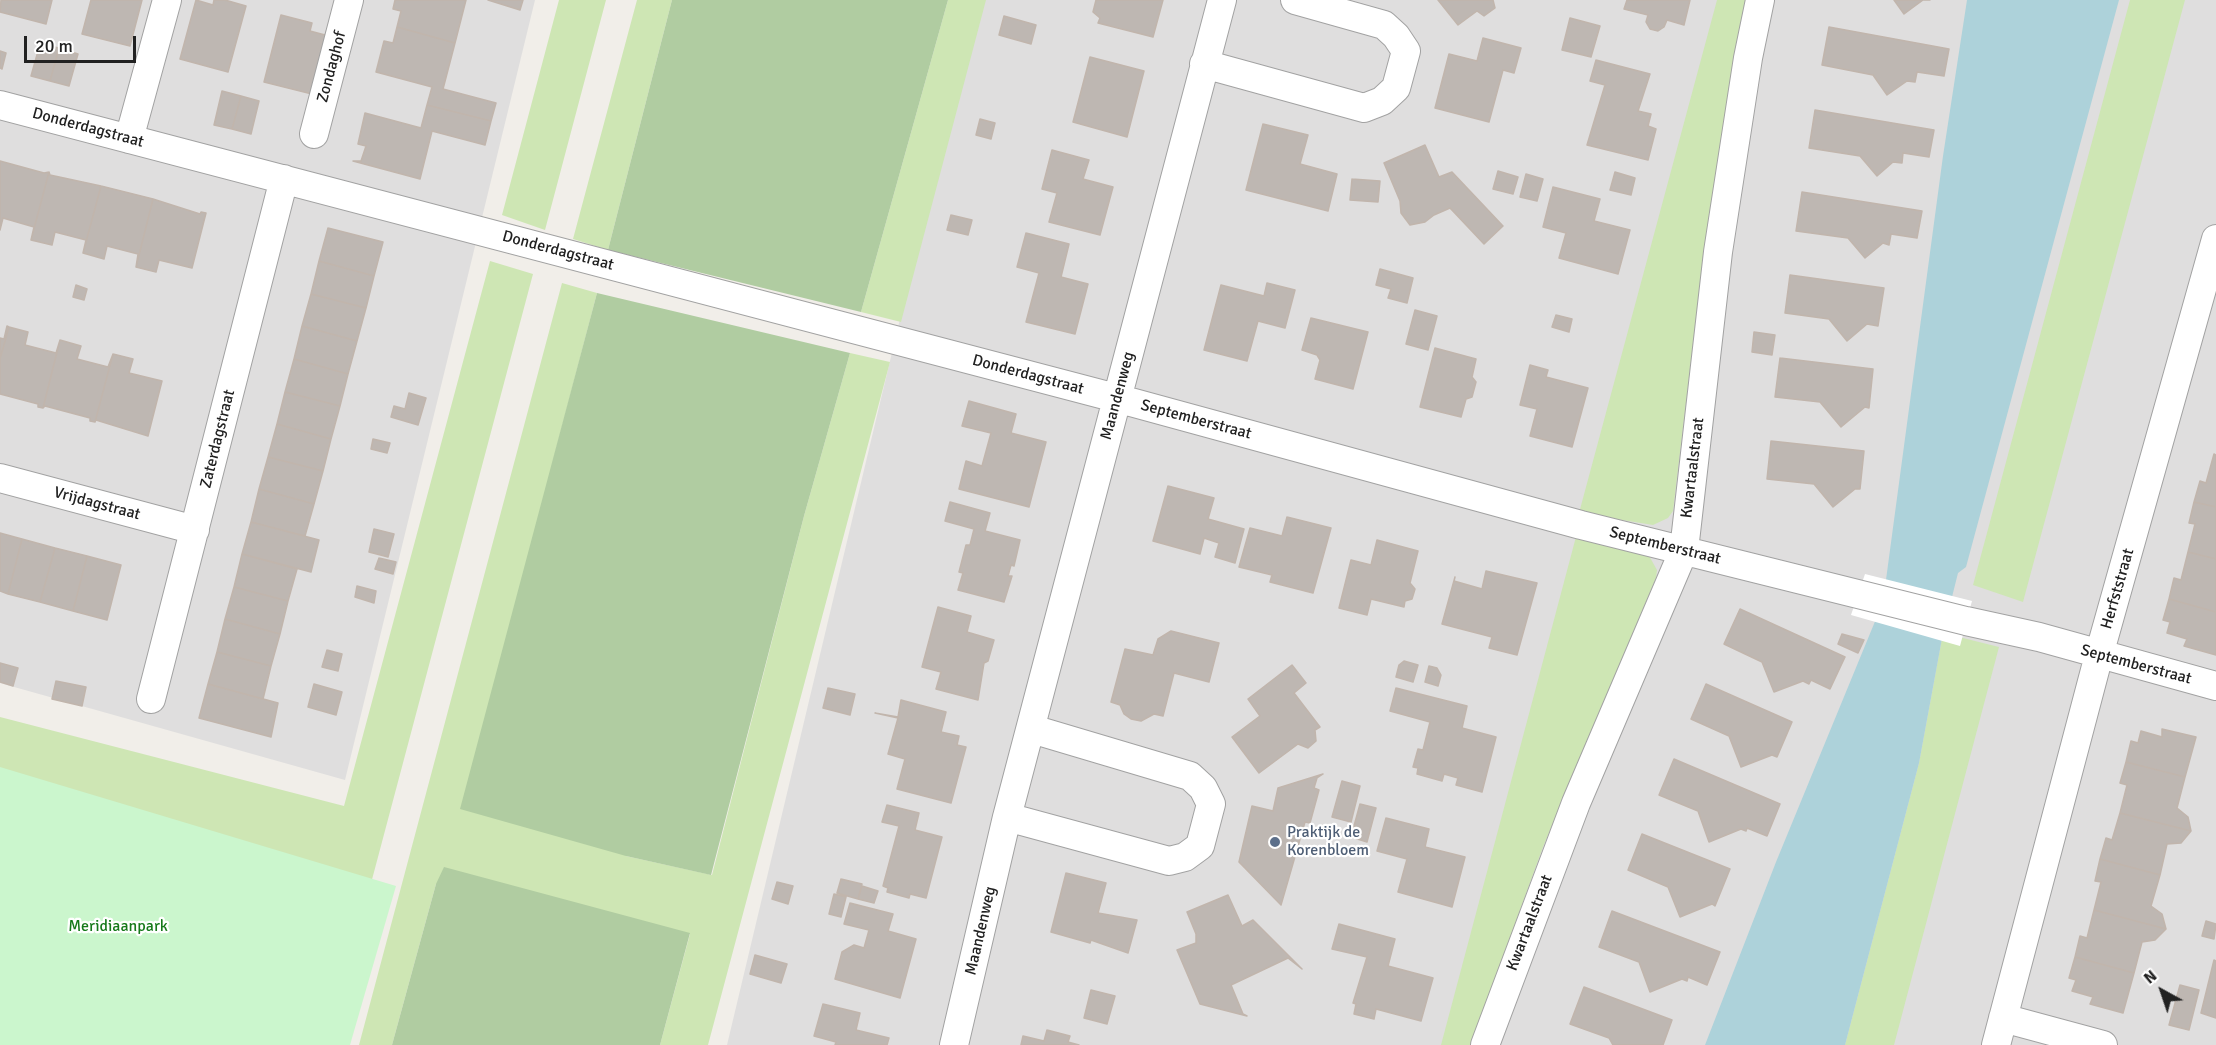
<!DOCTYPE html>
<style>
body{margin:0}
#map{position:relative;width:2216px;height:1045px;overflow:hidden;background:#f1eee9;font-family:Signika,sans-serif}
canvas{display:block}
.north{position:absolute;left:2132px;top:961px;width:60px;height:60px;-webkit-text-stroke:4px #fff;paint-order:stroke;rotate:320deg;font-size:16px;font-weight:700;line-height:24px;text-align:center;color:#212121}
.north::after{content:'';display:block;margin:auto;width:21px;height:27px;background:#212121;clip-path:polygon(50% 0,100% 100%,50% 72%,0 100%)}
.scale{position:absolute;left:24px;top:36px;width:112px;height:27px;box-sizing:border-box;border:3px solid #212121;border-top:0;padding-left:8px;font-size:18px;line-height:21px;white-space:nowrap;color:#212121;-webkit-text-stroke:4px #fff;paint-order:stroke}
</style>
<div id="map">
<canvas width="2216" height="1045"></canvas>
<div class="north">N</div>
<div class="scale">20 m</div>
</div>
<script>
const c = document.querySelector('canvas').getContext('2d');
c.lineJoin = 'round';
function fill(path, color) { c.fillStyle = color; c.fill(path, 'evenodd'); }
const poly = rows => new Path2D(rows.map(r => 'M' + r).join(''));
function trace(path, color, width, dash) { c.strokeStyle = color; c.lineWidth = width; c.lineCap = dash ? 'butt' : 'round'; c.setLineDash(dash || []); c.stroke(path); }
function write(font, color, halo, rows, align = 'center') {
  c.font = font + ' Signika,sans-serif'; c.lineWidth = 4.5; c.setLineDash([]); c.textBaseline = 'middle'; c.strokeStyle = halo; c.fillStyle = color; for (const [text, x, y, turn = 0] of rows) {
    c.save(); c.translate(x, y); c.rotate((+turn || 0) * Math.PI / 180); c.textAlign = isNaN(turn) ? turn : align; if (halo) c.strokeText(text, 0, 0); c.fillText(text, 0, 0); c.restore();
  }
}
fill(poly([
 [0,0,535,0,345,780,0,683],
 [976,0,2216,0,2216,1045,727,1045]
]), '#dfdede');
fill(poly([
 [559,0,606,0,545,230,502,215],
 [637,0,672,0,608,250,573,239],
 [948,0,986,0,901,322,861,312],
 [1717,0,1746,0,1704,252,1673,511,1668,518,1653,525,1579,513],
 [2130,0,2185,0,2023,602,1973,585],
 [490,261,533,274,328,1045,0,822,0,717,344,806],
 [562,283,597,293,552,465,626,856,712,875,804,516,850,353,890,362,708,1045,660,1045,690,934,436,884,392,1045,359,1045],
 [1577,533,1648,554,1657,570,1656,578,1543,847,1471,1045,1441,1045],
 [1943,633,1999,647,1894,1045,1845,1045,1919,763]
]), '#cee6b4');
fill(poly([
 [672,0,948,0,861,312,608,250],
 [597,293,850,353,804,516,711,875,626,856,460,809],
 [444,867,690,933,660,1045,392,1045,436,884]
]), '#b0cca1');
fill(poly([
 [0,767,396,886,350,1045,0,1045]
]), '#cbf6cd');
fill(poly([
 [1967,0,2119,0,1966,567,1958,573,1943,633,1919,763,1845,1045,1705,1045,1776,862,1883,602,1943,156]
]), '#add2da');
fill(poly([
 [1865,574,1972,601,1960,646,1851,615]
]), '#fff');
const building = poly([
 [1,0,52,0,46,24,0,12,1,0],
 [91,0,142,0,130,46,82,34,91,0],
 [196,0,213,5,214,0,225,0,246,6,228,72,180,59,196,0],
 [395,0,466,0,455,43,397,27,401,11,393,9,395,0],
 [488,0,523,0,520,10,488,0],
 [1096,0,1163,0,1153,37,1098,23,1100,18,1093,12,1096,0],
 [1438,0,1493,0,1495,8,1484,16,1477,11,1458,25,1438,0],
 [1627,0,1690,0,1684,25,1667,20,1664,27,1658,31,1650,29,1646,22,1648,15,1624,9,1627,0],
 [1894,0,1930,0,1923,0,1904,14,1894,0],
 [281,15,312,23,310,31,325,35,328,27,312,94,264,82,281,15],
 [1004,16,1036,25,1031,44,999,35,1004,16],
 [1570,18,1600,26,1591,57,1562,50,1570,18],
 [397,27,455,43,443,89,496,103,491,121,427,105,432,87,376,72,384,41,393,43,397,27],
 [1829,27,1949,49,1944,76,1917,72,1915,82,1907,81,1887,95,1873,75,1822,65,1829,27],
 [1483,38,1521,48,1514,73,1503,70,1489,122,1435,108,1449,54,1477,61,1483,38],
 [40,44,59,48,50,81,31,76,40,44],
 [59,48,78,54,69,86,50,81,59,48],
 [0,51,6,53,2,69,0,68,0,51],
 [1090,57,1144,71,1127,137,1073,122,1090,57],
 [1596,60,1650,74,1638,111,1651,114,1648,126,1656,129,1648,160,1587,145,1605,85,1590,81,1596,60],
 [222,91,241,96,232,129,214,125,222,91],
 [241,96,259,101,251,134,232,129,241,96],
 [427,105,491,121,485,145,432,131,420,179,353,161,361,161,366,146,358,144,365,113,421,128,427,105],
 [1815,110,1934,130,1929,157,1903,153,1902,163,1893,162,1877,176,1860,156,1809,148,1815,110],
 [980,119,995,123,991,139,976,135,980,119],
 [1263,124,1308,135,1300,164,1337,174,1328,211,1246,190,1263,124],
 [1425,145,1439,177,1452,172,1503,226,1484,244,1450,208,1434,215,1425,222,1410,225,1401,213,1400,201,1384,163,1425,145],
 [1052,150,1089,160,1083,179,1113,187,1100,235,1049,222,1057,193,1042,189,1052,150],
 [0,161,44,173,49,172,31,240,34,227,3,218,0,230,0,161],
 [1498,171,1518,177,1513,194,1493,189,1498,171],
 [49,172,50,175,101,186,83,253,86,240,55,232,52,245,31,240,49,172],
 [1615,172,1635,178,1631,195,1610,190,1615,172],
 [1526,174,1543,179,1537,201,1520,197,1526,174],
 [1352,179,1380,181,1378,202,1350,200,1352,179],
 [101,186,153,199,136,267,138,254,107,246,104,259,83,253,101,186],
 [1553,187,1600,199,1594,221,1630,230,1618,274,1559,258,1566,233,1543,227,1553,187],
 [1802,192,1922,211,1917,238,1891,234,1889,245,1883,243,1865,258,1848,238,1796,231,1802,192],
 [153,199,200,214,201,212,206,213,192,268,159,260,156,272,136,267,153,199],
 [951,215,972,220,968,235,947,230,951,215],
 [328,228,383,242,374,276,319,261,328,228],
 [1026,233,1069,244,1061,277,1088,284,1075,334,1026,322,1039,273,1017,267,1026,233],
 [319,261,374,276,366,308,311,294,319,261],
 [1380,269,1413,278,1407,303,1388,298,1391,289,1376,285,1380,269],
 [1790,275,1884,288,1878,326,1867,324,1847,341,1829,319,1785,313,1790,275],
 [1267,283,1295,290,1285,328,1258,321,1247,361,1204,350,1221,285,1264,296,1267,283],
 [76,285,87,289,84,300,73,297,76,285],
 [311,294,366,308,357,341,302,326,311,294],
 [1415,310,1437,316,1428,350,1406,344,1415,310],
 [1556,315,1572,319,1569,332,1552,327,1556,315],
 [1311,318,1368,332,1353,389,1315,379,1320,360,1317,355,1302,350,1311,318],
 [7,326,9,327,0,359,0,338,4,339,7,326],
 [302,326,357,341,348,374,294,359,302,326],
 [9,327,28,332,25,345,56,353,60,340,43,408,38,407,38,404,0,394,0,359,9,327],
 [1754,332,1775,335,1772,355,1752,352,1754,332],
 [60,340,81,346,77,359,108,367,113,354,95,422,90,421,90,418,45,406,43,408,60,340],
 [1435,348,1476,359,1472,377,1476,382,1472,397,1466,399,1461,417,1420,407,1435,348],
 [113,354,133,359,129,373,162,381,148,436,96,420,95,422,113,354],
 [1780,358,1873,369,1869,408,1865,407,1841,427,1820,402,1775,397,1780,358],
 [294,359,348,374,340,406,285,392,294,359],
 [1530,365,1548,370,1546,377,1588,388,1572,447,1530,436,1537,409,1520,405,1530,365],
 [285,392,340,406,331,439,277,424,285,392],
 [409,393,426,398,418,425,391,417,394,406,405,409,409,393],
 [969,401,1016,414,1011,433,1046,442,1029,507,959,489,966,461,982,466,991,433,962,426,969,401],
 [277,424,331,439,323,471,268,457,277,424],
 [373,439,390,443,387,453,371,449,373,439],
 [1771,441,1864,451,1860,489,1855,489,1833,507,1814,484,1767,479,1771,441],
 [2214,454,2216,455,2216,507,2194,502,2200,481,2206,483,2214,454],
 [268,457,323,471,314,504,259,489,268,457],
 [1168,486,1214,498,1208,519,1244,529,1235,563,1215,557,1219,543,1204,538,1200,554,1153,541,1168,486],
 [259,489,314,504,305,536,251,522,259,489],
 [950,502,990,513,985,531,1020,540,1014,566,1011,565,1008,576,1012,576,1004,602,958,590,963,573,959,572,966,545,970,545,974,529,945,521,950,502],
 [2194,502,2216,507,2216,559,2188,552,2195,524,2189,523,2194,502],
 [1287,517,1331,528,1313,593,1270,582,1272,575,1239,567,1250,528,1282,536,1287,517],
 [251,522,319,540,311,572,242,554,251,522],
 [374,529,394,534,388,557,369,552,374,529],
 [0,533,22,539,8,594,0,591,0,533],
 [22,539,55,548,40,602,8,594,22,539],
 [1377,540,1418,551,1410,583,1415,589,1412,599,1405,601,1404,607,1371,599,1367,615,1339,608,1351,560,1371,565,1377,540],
 [55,548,87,556,73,611,40,602,55,548],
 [2188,552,2216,559,2216,612,2169,599,2174,578,2181,580,2188,552],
 [242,554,297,569,288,601,234,587,242,554],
 [87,556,121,565,107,620,73,611,87,556],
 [379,558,396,562,393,574,375,569,379,558],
 [1486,571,1537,583,1517,655,1489,648,1492,637,1442,624,1455,577,1454,581,1482,589,1486,571],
 [357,586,376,591,374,603,355,597,357,586],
 [234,587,288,601,280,634,225,619,234,587],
 [2169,599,2216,612,2216,655,2184,646,2187,639,2167,633,2170,622,2163,620,2169,599],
 [938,607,971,616,967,632,994,640,988,661,984,663,978,700,936,689,941,672,922,667,938,607],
 [1740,609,1845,657,1830,689,1811,680,1809,684,1803,681,1774,692,1762,662,1724,644,1740,609],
 [225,619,280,634,271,666,217,652,225,619],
 [1171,631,1219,643,1209,682,1174,673,1163,716,1154,714,1141,721,1131,719,1124,714,1120,705,1111,702,1125,649,1153,655,1158,639,1171,631],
 [1842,634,1864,640,1858,653,1838,644,1842,634],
 [327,650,342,654,338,671,322,667,327,650],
 [217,652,271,666,263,699,208,684,217,652],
 [1404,661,1418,665,1413,682,1396,677,1399,665,1404,661],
 [0,663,18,668,13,686,0,682,0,663],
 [1292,665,1306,683,1294,693,1320,727,1315,730,1316,741,1308,748,1298,744,1259,773,1232,737,1260,716,1248,699,1292,665],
 [1429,666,1437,668,1441,675,1438,686,1425,682,1429,666],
 [56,681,86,687,82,706,52,699,56,681],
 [208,684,278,703,271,737,199,718,208,684],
 [314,684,342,692,336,715,308,707,314,684],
 [1706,684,1792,722,1777,757,1772,755,1741,767,1729,736,1691,719,1706,684],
 [828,688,855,694,850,715,823,708,828,688],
 [1396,688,1467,706,1462,728,1496,737,1482,792,1456,785,1458,778,1444,774,1442,781,1417,774,1418,768,1413,767,1418,749,1423,750,1430,722,1390,711,1396,688],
 [901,700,946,712,941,732,959,736,957,745,966,747,951,803,897,789,905,759,888,754,898,718,875,713,898,717,901,700],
 [2162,729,2196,737,2185,777,2126,762,2131,741,2138,743,2141,731,2162,737,2162,729],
 [1674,759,1780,804,1767,836,1747,828,1746,831,1741,829,1709,842,1698,811,1659,795,1674,759],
 [2126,762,2185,777,2177,808,2188,817,2191,831,2120,813,2127,785,2120,783,2126,762],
 [1323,774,1317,778,1314,788,1319,790,1310,823,1305,822,1281,905,1239,862,1252,806,1273,811,1278,788,1323,774],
 [1342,781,1360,786,1351,822,1332,817,1342,781],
 [1360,804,1376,808,1367,842,1351,837,1360,804],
 [887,805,919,813,915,830,942,837,926,898,910,894,909,898,887,892,888,888,883,886,899,826,882,822,887,805],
 [2120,813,2191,831,2181,843,2167,844,2160,875,2100,859,2106,838,2112,840,2120,813],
 [1386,818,1429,829,1425,847,1465,857,1452,907,1398,892,1407,859,1377,851,1386,818],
 [1642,834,1730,869,1715,906,1712,904,1680,917,1668,887,1628,870,1642,834],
 [2100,859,2160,875,2151,906,2162,914,2166,929,2094,910,2101,882,2095,881,2100,859],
 [1066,873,1106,883,1098,913,1137,920,1128,953,1091,940,1090,943,1051,932,1066,873],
 [841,879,862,884,858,899,837,893,841,879],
 [777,882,793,886,788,904,772,899,777,882],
 [862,886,878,891,874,903,858,899,862,886],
 [834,894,846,897,841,917,829,914,834,894],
 [1228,895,1242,926,1253,920,1302,969,1288,958,1231,985,1243,1014,1247,1016,1200,1004,1177,950,1196,943,1196,934,1187,912,1228,895],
 [850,903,893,914,888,931,916,939,900,998,835,979,842,952,854,945,864,948,869,930,844,924,850,903],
 [2094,910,2166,929,2155,940,2142,942,2134,973,2075,957,2080,936,2087,938,2094,910],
 [1612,911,1720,952,1707,985,1688,977,1687,981,1682,979,1650,992,1639,962,1599,947,1612,911],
 [2206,921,2216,924,2214,939,2202,936,2206,921],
 [1339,924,1395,939,1388,966,1433,978,1421,1021,1376,1009,1374,1019,1354,1014,1356,1004,1353,1003,1367,957,1332,949,1339,924],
 [755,955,787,964,781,983,750,974,755,955],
 [2075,957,2134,973,2123,1013,2090,1004,2093,997,2072,991,2076,980,2069,978,2075,957],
 [2214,960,2216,961,2216,1018,2201,1013,2214,960],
 [2180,985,2199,990,2189,1030,2169,1025,2180,985],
 [1584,987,1672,1020,1663,1045,1613,1045,1609,1038,1570,1024,1584,987],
 [1091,990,1115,996,1107,1024,1084,1018,1091,990],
 [823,1004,860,1013,856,1030,889,1038,887,1045,835,1045,836,1042,814,1036,823,1004],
 [1047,1030,1070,1036,1068,1042,1079,1045,1021,1045,1023,1036,1044,1041,1047,1030]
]);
fill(building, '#beb7b2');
trace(building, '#c1b5ac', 1.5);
const minor = poly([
 [1204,64,1364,108,1382,101,1396,88,1406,51,1396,36,1384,25,1295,0],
 [0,105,1116,398,1581,525,1966,621,2039,637,2216,686],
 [314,134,349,0],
 [129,139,167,0],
 [0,478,195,530],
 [151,699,284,179],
 [1007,817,1169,861,1185,857,1200,846,1211,804,1203,788,1190,776,1032,729],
 [2003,1018,2103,1045],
 [954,1045,1007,817,1222,0],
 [1485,1045,1576,803,1684,550,1718,252,1748,58,1760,0],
 [1996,1045,2099,655,2216,239]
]);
trace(minor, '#a2a2a2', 30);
trace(minor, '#fff', 28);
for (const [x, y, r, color] of [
 [1275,842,6,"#5c6f8a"]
]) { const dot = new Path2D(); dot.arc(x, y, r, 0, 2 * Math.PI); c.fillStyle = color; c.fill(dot); trace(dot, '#fff', 2); }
write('16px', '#212121', '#fff', [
 ["Zondaghof",332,67,-75],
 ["Donderdagstraat",88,128,15],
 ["Donderdagstraat",558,251,15],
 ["Donderdagstraat",1028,375,15],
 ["Maandenweg",1118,396,-75],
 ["Septemberstraat",1196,420,15],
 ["Zaterdagstraat",218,439,-76],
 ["Kwartaalstraat",1693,468,-83],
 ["Vrijdagstraat",97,504,15],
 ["Septemberstraat",1665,546,14],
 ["Herfststraat",2118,589,-74],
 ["Septemberstraat",2136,665,15],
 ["Kwartaalstraat",1530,923,-69],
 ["Maandenweg",981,931,-77]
]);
write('16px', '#4e5e75', '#fff', [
 ["Praktijk de",1287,833],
 ["Korenbloem",1287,851]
], 'left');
write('16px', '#16791a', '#fff', [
 ["Meridiaanpark",118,927]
]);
</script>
